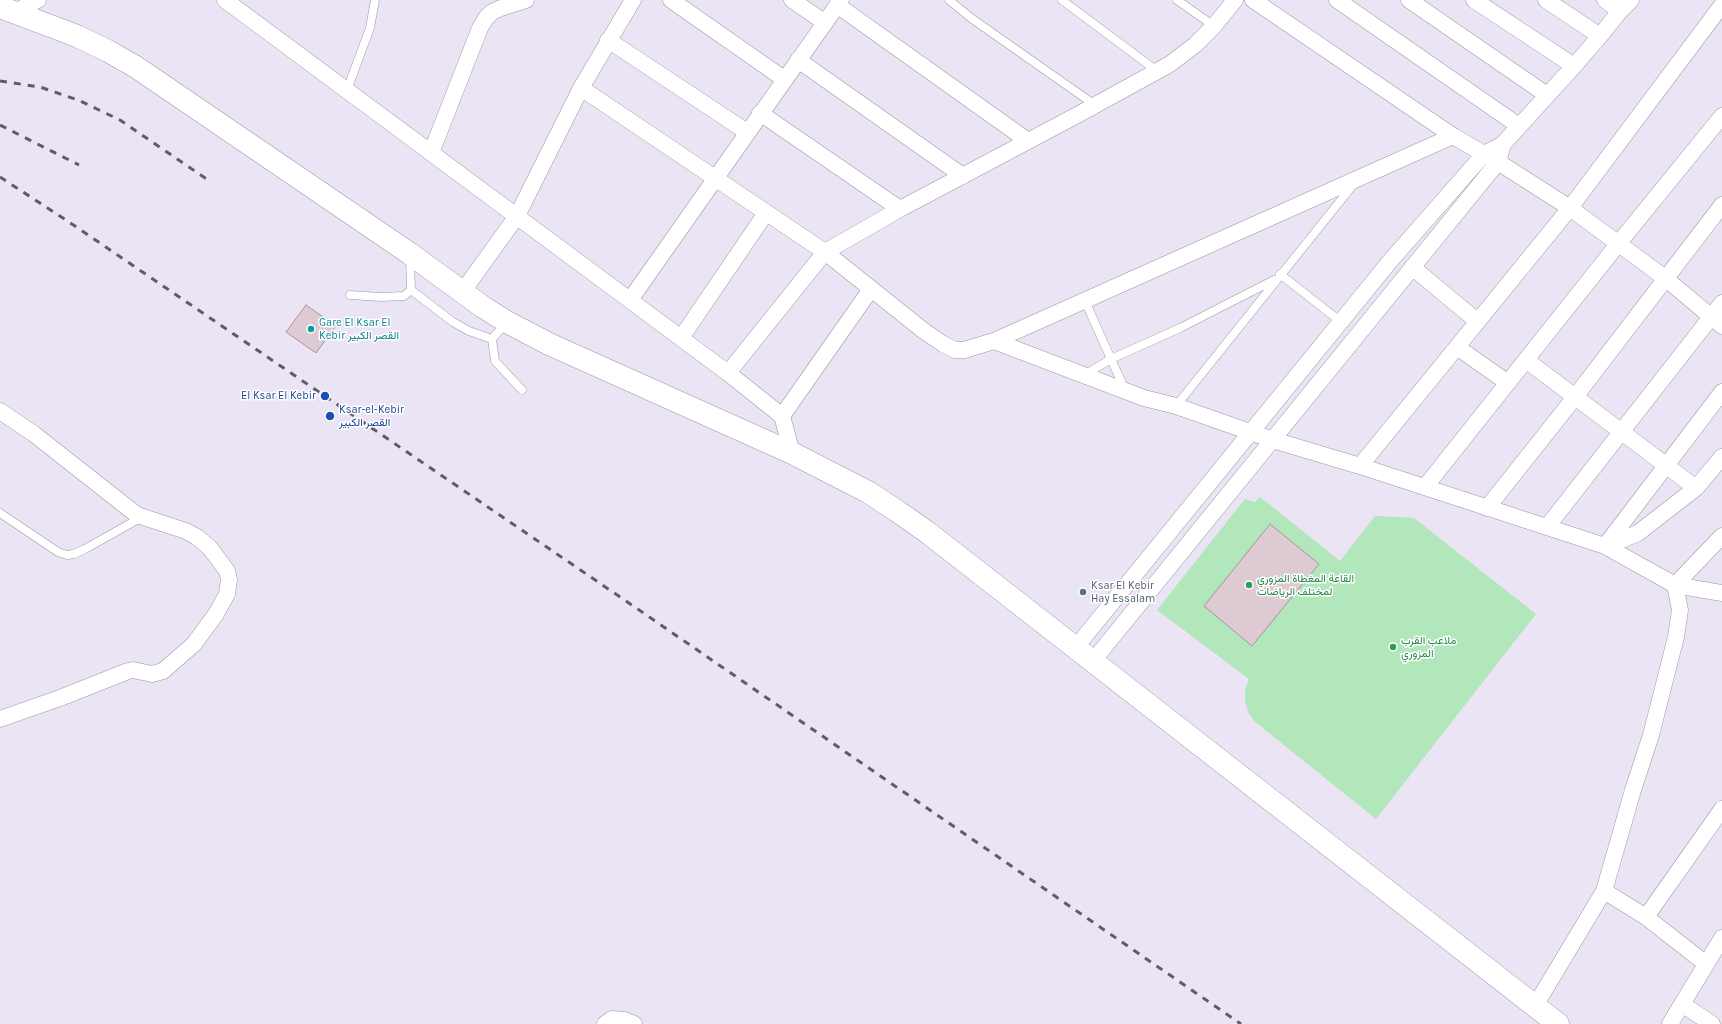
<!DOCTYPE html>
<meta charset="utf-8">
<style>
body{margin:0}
canvas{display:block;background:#ebe4f5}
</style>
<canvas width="1722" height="1024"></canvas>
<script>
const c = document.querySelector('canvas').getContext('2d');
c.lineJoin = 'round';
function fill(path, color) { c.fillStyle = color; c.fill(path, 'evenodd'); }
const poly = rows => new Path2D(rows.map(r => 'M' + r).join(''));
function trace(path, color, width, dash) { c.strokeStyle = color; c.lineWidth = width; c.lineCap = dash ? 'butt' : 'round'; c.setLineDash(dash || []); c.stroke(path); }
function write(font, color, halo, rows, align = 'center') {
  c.font = font + ' Karla,Vazirmatn,sans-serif'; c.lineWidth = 3; c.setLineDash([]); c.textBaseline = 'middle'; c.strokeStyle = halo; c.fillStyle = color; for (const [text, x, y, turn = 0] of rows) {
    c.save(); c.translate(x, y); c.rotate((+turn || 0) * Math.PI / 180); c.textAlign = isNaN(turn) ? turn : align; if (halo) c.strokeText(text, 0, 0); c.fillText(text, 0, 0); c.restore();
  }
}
fill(poly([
 [1260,497,1340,561,1375,516,1414,518,1536,614,1376,819,1254,721,1248,712,1245,701,1245,690,1249,679,1157,610,1245,499,1255,502]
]), '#b2e6bb');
const building = poly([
 [306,305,336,326,316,353,286,332,306,305],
 [1270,524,1319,564,1252,646,1204,606,1270,524]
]);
fill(building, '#ddcad3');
trace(building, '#a7959e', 1);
const lane = poly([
 [949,0,971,18,1095,105],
 [1062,0,1157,71],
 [1177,0,1214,26],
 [347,90,370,28,375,0],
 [410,257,411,290],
 [1280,274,1341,322],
 [350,295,381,297,404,296,411,290,453,322,469,331,492,339,495,361,522,390],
 [1085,301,1125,390],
 [492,339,506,323],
 [1084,375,1111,359,1180,328,1274,280],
 [1176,406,1353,185],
 [0,513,58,552,67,555,74,554,85,549,142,517]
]);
const street = poly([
 [225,0,728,373,782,416],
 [671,0,784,79],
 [792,0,824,22],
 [1253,0,1453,136,1498,162,1570,208,1665,278,1722,326],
 [1337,0,1519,126],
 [1409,0,1547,95],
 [1474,0,1574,66],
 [1546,0,1600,36],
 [1605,0,1620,11],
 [837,5,1028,141],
 [15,12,38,0],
 [608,40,747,132],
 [798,60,963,176],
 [581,88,825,252,924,331,943,344,955,350,964,350,994,341,1453,136],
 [760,113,900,209],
 [431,153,480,28,486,18,492,12,501,8,526,0],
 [1412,267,1477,321],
 [463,291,517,216,581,88,633,0],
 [630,300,841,0],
 [681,338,766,213],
 [994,341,1144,398,1176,406,1273,440,1360,466,1605,546,1675,585,1722,593],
 [1457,347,1508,383],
 [1526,360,1696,488],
 [728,373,825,252,900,209,1081,113,1170,64,1195,45,1214,26,1235,0],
 [0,411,34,434,137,515,186,531,197,537,209,547,216,556,227,571,229,580,227,594,216,614,194,644,163,671,152,674,133,670,128,671,60,698,0,719],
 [792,453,782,416,871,289],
 [1360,466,1570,208,1722,5],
 [1425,487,1618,244,1722,116],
 [1487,508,1575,397,1722,205],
 [1547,527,1722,303],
 [1605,546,1722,392],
 [1607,546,1638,533,1696,488,1722,457],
 [1076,647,1391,260,1484,154,1503,144,1574,66,1600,36,1620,11,1631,0],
 [1093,661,1498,162,1503,144],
 [1604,891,1633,790,1651,735,1676,637,1680,610,1675,585,1722,536],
 [1646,917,1706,964],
 [1682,1004,1712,1024],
 [1535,1006,1604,891,1646,917,1722,809],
 [605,1024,612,1019,624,1020,634,1024],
 [1670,1024,1722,938]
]);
const primary = poly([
 [0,7,77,36,108,51,136,67,409,253,483,307,507,322,549,344,792,453,868,492,897,511,927,532,1558,1024]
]);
trace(lane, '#9c95a5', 9);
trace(street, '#9c95a5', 17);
trace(primary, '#9c95a5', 23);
trace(lane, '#fff', 8);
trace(street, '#fff', 16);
trace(primary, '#fff', 22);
trace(poly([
 [0,81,40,87,78,100,120,120,208,180],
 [0,125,79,165],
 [0,177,69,222,626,601,1241,1024]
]), '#605c65', 3, [7, 7]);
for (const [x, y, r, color] of [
 [311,329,4,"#0f9aa8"],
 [325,396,5,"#1a4fb4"],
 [330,416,5,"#1a4fb4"],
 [1249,585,4,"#2e9e5b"],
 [1083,592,4,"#5c6f8a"],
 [1393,647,4,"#2e9e5b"]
]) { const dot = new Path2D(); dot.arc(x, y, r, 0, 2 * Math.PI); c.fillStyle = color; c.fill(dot); trace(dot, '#fff', 1.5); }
write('11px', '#0d838f', '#fff', [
 ["Gare El Ksar El",319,323],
 ["Kebir القصر الكبير",319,336]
], 'left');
write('11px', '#164399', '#fff', [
 ["El Ksar El Kebir",316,396],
 ["Ksar-el-Kebir",339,410,"left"],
 ["القصر الكبير",339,423,"left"]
], 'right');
write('11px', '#27864d', '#fff', [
 ["القاعة المغطاة المزوري",1257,579],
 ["لمختلف الرياضات",1257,592],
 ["ملاعب القرب",1401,641],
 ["المزوري",1401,654]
], 'left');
write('11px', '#4e5e75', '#fff', [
 ["Ksar El Kebir",1091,586],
 ["Hay Essalam",1091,599]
], 'left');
</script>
